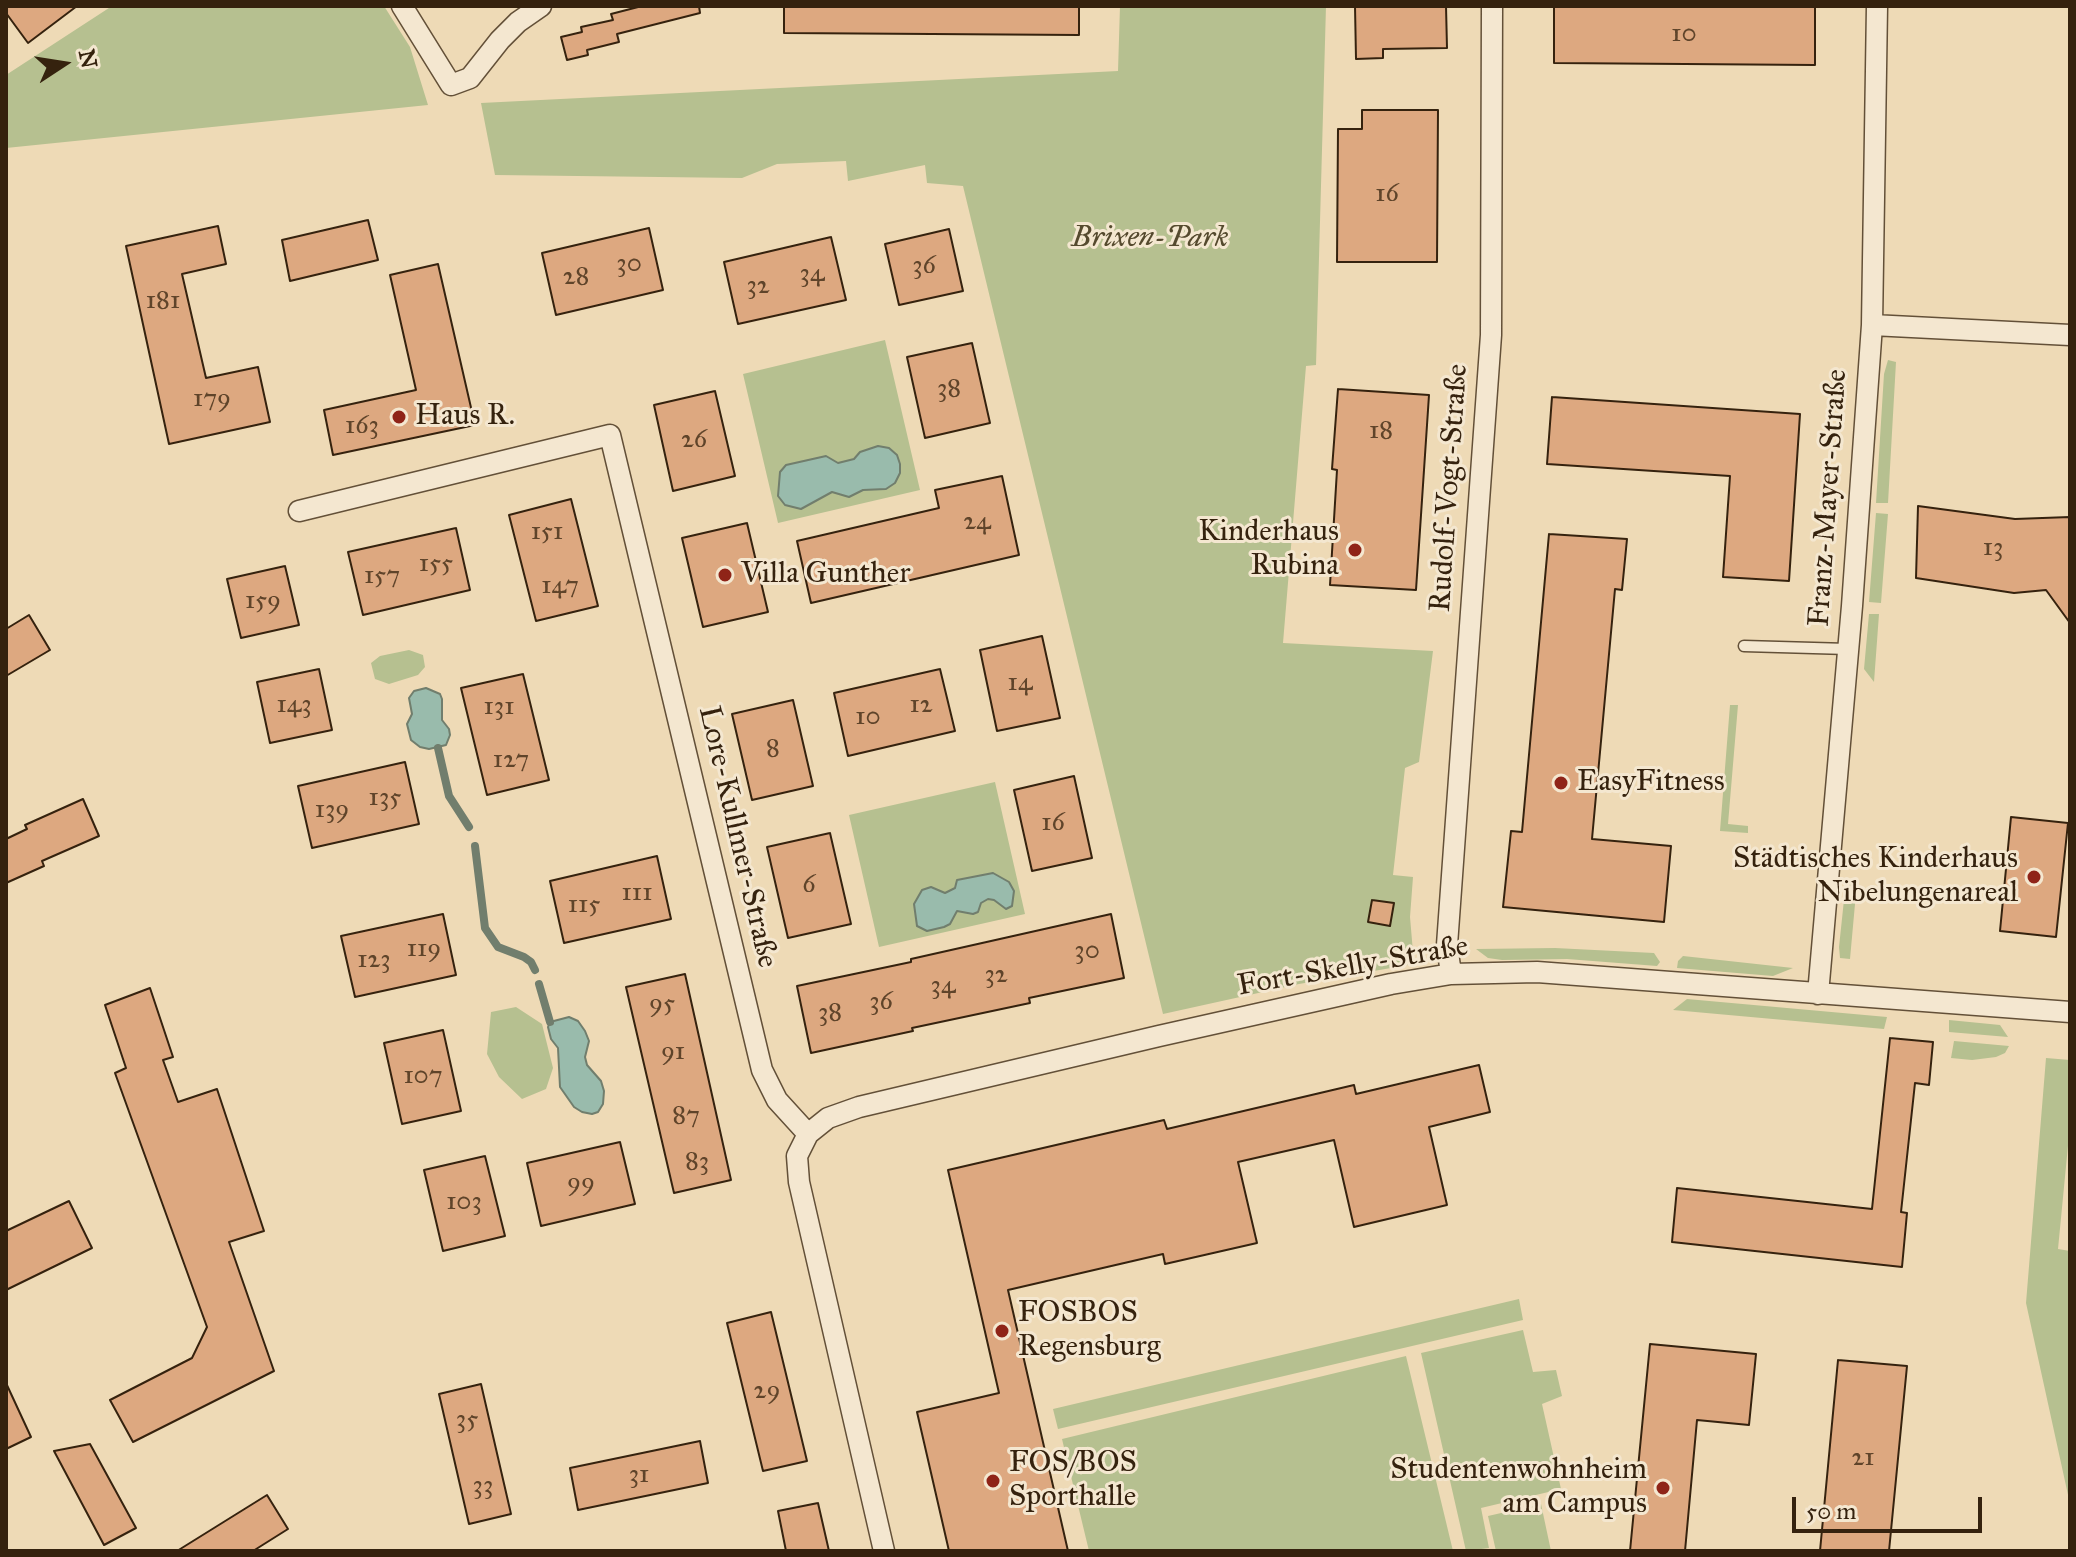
<!DOCTYPE html>
<meta charset="utf-8">
<style>
body{margin:0}
#map{position:relative;width:2076px;height:1557px;overflow:hidden;background:#eedab6;font-family:"IM FELL Great Primer",serif}
canvas{display:block}
.frame{position:absolute;inset:0;border:8px solid #35220e;pointer-events:none}
.north{position:absolute;left:24px;top:24px;width:80px;height:80px;-webkit-text-stroke:6px #f4e7d0;paint-order:stroke;rotate:78deg;font-size:22px;font-weight:700;line-height:32px;text-align:center;color:#35220e}
.north::after{content:'';display:block;margin:auto;width:28px;height:36px;background:#35220e;clip-path:polygon(50% 0,100% 100%,50% 72%,0 100%)}
.scale{position:absolute;left:1792px;top:1497px;width:190px;height:36px;box-sizing:border-box;border:4px solid #35220e;border-top:0;padding-left:10px;font-size:24px;line-height:28px;white-space:nowrap;color:#35220e;-webkit-text-stroke:6px #f4e7d0;paint-order:stroke}
</style>
<div id="map">
<canvas width="2076" height="1557"></canvas>
<div class="frame"></div>
<div class="north">N</div>
<div class="scale">50 m</div>
</div>
<script>
const c = document.querySelector('canvas').getContext('2d');
c.lineJoin = 'round';
function fill(path, color) { c.fillStyle = color; c.fill(path, 'evenodd'); }
const poly = rows => new Path2D(rows.map(r => 'M' + r).join(''));
function trace(path, color, width, dash) { c.strokeStyle = color; c.lineWidth = width; c.lineCap = dash ? 'butt' : 'round'; c.setLineDash(dash || []); c.stroke(path); }
function write(font, color, halo, rows, align = 'center') {
  c.font = font + ' "IM FELL Great Primer",serif'; c.lineWidth = 6; c.setLineDash([]); c.textBaseline = 'middle'; c.strokeStyle = halo; c.fillStyle = color; for (const [text, x, y, turn = 0] of rows) {
    c.save(); c.translate(x, y); c.rotate((+turn || 0) * Math.PI / 180); c.textAlign = isNaN(turn) ? turn : align; if (halo) c.strokeText(text, 0, 0); c.fillText(text, 0, 0); c.restore();
  }
}
fill(poly([
 [112,6,384,6,410,47,428,105,6,148,6,75],
 [1120,6,1326,6,1316,365,1306,366,1283,643,1433,651,1419,762,1405,768,1393,875,1413,877,1410,917,1414,964,1299,984,1163,1014,963,186,927,183,925,165,848,181,846,161,777,164,742,178,495,175,481,103,1118,71],
 [885,340,920,490,778,523,743,374],
 [1888,360,1896,362,1888,503,1876,503,1884,374],
 [1876,513,1888,514,1881,603,1869,602],
 [1869,614,1879,614,1874,682,1864,669],
 [409,650,423,655,425,667,418,675,389,684,375,679,371,663,380,656],
 [1730,705,1738,705,1728,824,1748,826,1748,833,1720,831],
 [995,782,1025,914,879,947,849,815],
 [1846,881,1857,882,1850,959,1840,958,1839,947],
 [1555,948,1654,953,1660,962,1657,966,1567,959,1502,960,1488,958,1476,949],
 [1683,956,1793,968,1773,976,1677,968,1678,961],
 [1687,999,1887,1017,1884,1029,1673,1010],
 [516,1007,542,1024,553,1068,546,1089,522,1099,499,1077,487,1054,491,1012],
 [1949,1020,2000,1025,2008,1037,1949,1032],
 [1954,1041,2009,1046,2005,1053,1996,1057,1972,1060,1951,1058],
 [2046,1058,2070,1060,2070,1125,2058,1249,2070,1251,2070,1504,2026,1303],
 [1519,1299,1523,1320,1058,1429,1053,1409],
 [1523,1330,1533,1372,1556,1370,1562,1396,1542,1404,1561,1489,1481,1508,1489,1548,1466,1551,1421,1353],
 [1406,1356,1453,1551,1089,1551,1062,1439],
 [1541,1504,1551,1551,1496,1551,1488,1516]
]), '#b6c090');
const water = poly([
 [878,446,889,448,897,455,900,464,900,473,895,483,886,489,863,490,849,497,832,492,801,509,785,505,778,496,780,472,786,465,826,456,838,463,854,459,860,452,878,446],
 [426,688,440,694,442,699,442,720,449,729,450,735,446,745,429,749,420,747,411,740,407,724,412,714,409,698,414,691,426,688],
 [993,873,1009,882,1014,891,1012,906,1006,909,994,900,988,899,981,903,978,912,973,914,957,911,950,924,944,927,927,931,917,926,914,904,922,890,931,887,945,893,955,888,957,880,993,873],
 [569,1017,578,1021,585,1031,589,1041,585,1057,587,1065,601,1081,604,1091,603,1104,598,1112,592,1114,582,1112,574,1107,560,1087,558,1048,551,1039,548,1027,550,1022,569,1017]
]);
fill(water, '#99bbac');
trace(water, '#717e6d', 2);
trace(poly([
 [438,748,449,796,469,827],
 [475,846,485,928,498,947,524,957,531,962,535,970],
 [539,984,550,1022]
]), '#717e6d', 8);
const building = poly([
 [6,6,77,6,28,43,6,13,6,6],
 [642,6,699,6,700,13,617,34,619,42,587,50,588,55,567,60,561,37,582,32,581,27,613,20,611,14,642,6],
 [784,6,1079,6,1079,35,784,33,784,6],
 [1355,6,1446,6,1447,48,1383,49,1383,58,1356,59,1355,6],
 [1554,6,1815,6,1815,65,1554,63,1554,6],
 [1362,110,1438,110,1437,262,1337,262,1338,129,1362,129,1362,110],
 [368,220,378,260,290,281,282,240,368,220],
 [218,226,226,264,182,274,206,378,258,367,270,422,169,444,126,246,218,226],
 [649,228,663,290,556,315,542,253,649,228],
 [949,229,963,291,899,305,885,244,949,229],
 [831,237,846,300,738,324,724,262,831,237],
 [438,264,475,425,333,455,324,410,416,390,390,275,438,264],
 [972,343,990,423,925,438,907,357,972,343],
 [1338,389,1429,395,1416,590,1330,585,1337,470,1332,469,1338,389],
 [715,391,735,476,673,491,654,405,715,391],
 [1552,397,1800,414,1789,581,1723,577,1730,476,1547,464,1552,397],
 [1002,476,1019,555,811,603,797,541,939,508,935,490,1002,476],
 [571,499,598,606,536,621,509,515,571,499],
 [1918,506,2015,519,2070,517,2070,623,2046,590,2014,593,1916,578,1918,506],
 [747,523,768,612,703,627,682,538,747,523],
 [456,528,470,590,363,615,348,552,456,528],
 [1549,534,1627,539,1622,590,1615,589,1592,839,1671,846,1664,922,1503,907,1511,831,1522,832,1549,534],
 [285,566,299,625,241,638,227,579,285,566],
 [29,615,50,650,6,676,6,629,29,615],
 [1042,636,1060,718,997,731,980,650,1042,636],
 [319,669,332,730,270,743,257,682,319,669],
 [940,669,955,731,848,756,834,693,940,669],
 [523,674,549,780,487,795,461,688,523,674],
 [793,700,813,786,752,800,732,714,793,700],
 [405,762,419,824,312,848,298,786,405,762],
 [1074,776,1092,858,1032,871,1014,790,1074,776],
 [83,799,99,836,42,861,44,866,6,883,6,839,27,829,25,825,83,799],
 [2011,817,2068,823,2056,937,2000,931,2011,817],
 [830,833,851,924,788,938,767,847,830,833],
 [657,856,671,919,564,943,550,881,657,856],
 [1372,900,1394,903,1390,926,1368,922,1372,900],
 [443,914,456,975,355,997,341,936,443,914],
 [1111,914,1124,978,1029,998,1030,1003,912,1028,913,1031,811,1053,797,986,911,962,911,959,1111,914],
 [685,974,731,1180,674,1193,626,987,685,974],
 [150,988,173,1057,163,1060,178,1102,217,1089,264,1231,229,1242,274,1371,133,1442,110,1400,192,1358,207,1327,115,1073,126,1068,105,1005,150,988],
 [443,1030,461,1111,402,1124,384,1043,443,1030],
 [1890,1038,1933,1042,1929,1085,1915,1083,1901,1212,1907,1213,1902,1267,1672,1242,1677,1188,1872,1209,1890,1038],
 [1479,1065,1490,1112,1429,1127,1447,1205,1354,1227,1334,1140,1238,1162,1257,1243,1165,1264,1163,1254,1008,1290,1068,1551,949,1551,917,1412,999,1393,948,1170,1164,1120,1167,1129,1354,1085,1356,1094,1479,1065],
 [620,1142,635,1204,541,1226,527,1163,620,1142],
 [485,1156,505,1236,443,1251,424,1170,485,1156],
 [69,1201,92,1248,6,1290,6,1231,69,1201],
 [771,1312,807,1461,763,1471,727,1323,771,1312],
 [1650,1344,1756,1354,1749,1425,1697,1420,1685,1551,1630,1551,1650,1344],
 [1838,1360,1907,1366,1889,1551,1820,1551,1838,1360],
 [6,1383,31,1437,6,1449,6,1383],
 [481,1384,511,1514,469,1524,439,1394,481,1384],
 [700,1441,708,1483,578,1510,570,1468,700,1441],
 [90,1444,136,1528,104,1545,54,1451,90,1444],
 [267,1495,288,1529,253,1551,177,1551,267,1495],
 [818,1503,829,1551,786,1551,778,1511,818,1503]
]);
fill(building, '#dda880');
trace(building, '#35220e', 2);
const service = poly([
 [1744,646,1848,649]
]);
const minor = poly([
 [402,6,451,85,470,78,500,40,518,22,541,6],
 [1872,325,2070,335],
 [299,511,610,435,762,1070,777,1100,808,1134],
 [1451,974,1447,945,1491,335,1492,6],
 [1818,994,1852,606,1872,325,1877,6],
 [884,1551,799,1182,797,1156,808,1134,828,1118,859,1107,1159,1036,1391,984,1451,974,1537,972,2070,1012]
]);
trace(service, '#635038', 13);
trace(minor, '#635038', 23);
trace(service, '#f4e7d0', 10);
trace(minor, '#f4e7d0', 20);
for (const [x, y, r, color] of [
 [399,417,8,"#8f2418"],
 [1355,550,8,"#8f2418"],
 [725,575,8,"#8f2418"],
 [1561,783,8,"#8f2418"],
 [2034,877,8,"#8f2418"],
 [1002,1331,8,"#8f2418"],
 [993,1481,8,"#8f2418"],
 [1663,1488,8,"#8f2418"]
]) { const dot = new Path2D(); dot.arc(x, y, r, 0, 2 * Math.PI); c.fillStyle = color; c.fill(dot); trace(dot, '#f4e7d0', 3); }
write('26px', '#5f442a', null, [
 ["10",1684,35],
 ["16",1387,195],
 ["30",629,265],
 ["36",924,267],
 ["34",812,275],
 ["28",576,278],
 ["32",758,287],
 ["181",163,302],
 ["38",949,390],
 ["179",212,400],
 ["163",362,427],
 ["18",1381,432],
 ["26",694,441],
 ["24",977,523],
 ["151",547,533],
 ["13",1993,549],
 ["155",436,565],
 ["157",382,577],
 ["147",560,587],
 ["159",263,602],
 ["14",1020,684],
 ["143",294,706],
 ["12",921,706],
 ["131",499,708],
 ["10",868,718],
 ["8",773,750],
 ["127",511,761],
 ["135",385,799],
 ["139",332,811],
 ["16",1053,824],
 ["6",809,886],
 ["111",637,894],
 ["115",584,906],
 ["119",424,950],
 ["30",1087,952],
 ["123",374,961],
 ["32",996,976],
 ["34",943,987],
 ["36",881,1003],
 ["95",662,1005],
 ["38",830,1014],
 ["91",673,1053],
 ["107",423,1077],
 ["87",686,1117],
 ["83",697,1163],
 ["99",581,1184],
 ["103",464,1203],
 ["29",767,1392],
 ["35",467,1421],
 ["21",1863,1459],
 ["31",639,1476],
 ["33",483,1487]
]);
write('italic 30px', '#554a2e', '#f4e7d0', [
 ["Brixen-Park",1150,239]
]);
write('30px', '#35220e', '#f4e7d0', [
 ["Haus R.",415,417],
 ["Kinderhaus",1339,533,"right"],
 ["Rubina",1339,567,"right"],
 ["Villa Gunther",741,575],
 ["EasyFitness",1577,783],
 ["Städtisches Kinderhaus",2018,860,"right"],
 ["Nibelungenareal",2018,894,"right"],
 ["FOSBOS",1018,1314],
 ["Regensburg",1018,1348],
 ["FOS/BOS",1009,1464],
 ["Sporthalle",1009,1498],
 ["Studentenwohnheim",1647,1471,"right"],
 ["am Campus",1647,1505,"right"]
], 'left');
write('30px', '#35220e', '#f4e7d0', [
 ["Rudolf-Vogt-Straße",1450,488,-86],
 ["Franz-Mayer-Straße",1829,498,-86],
 ["Lore-Kullmer-Straße",737,837,77],
 ["Fort-Skelly-Straße",1353,967,-10]
]);
</script>
